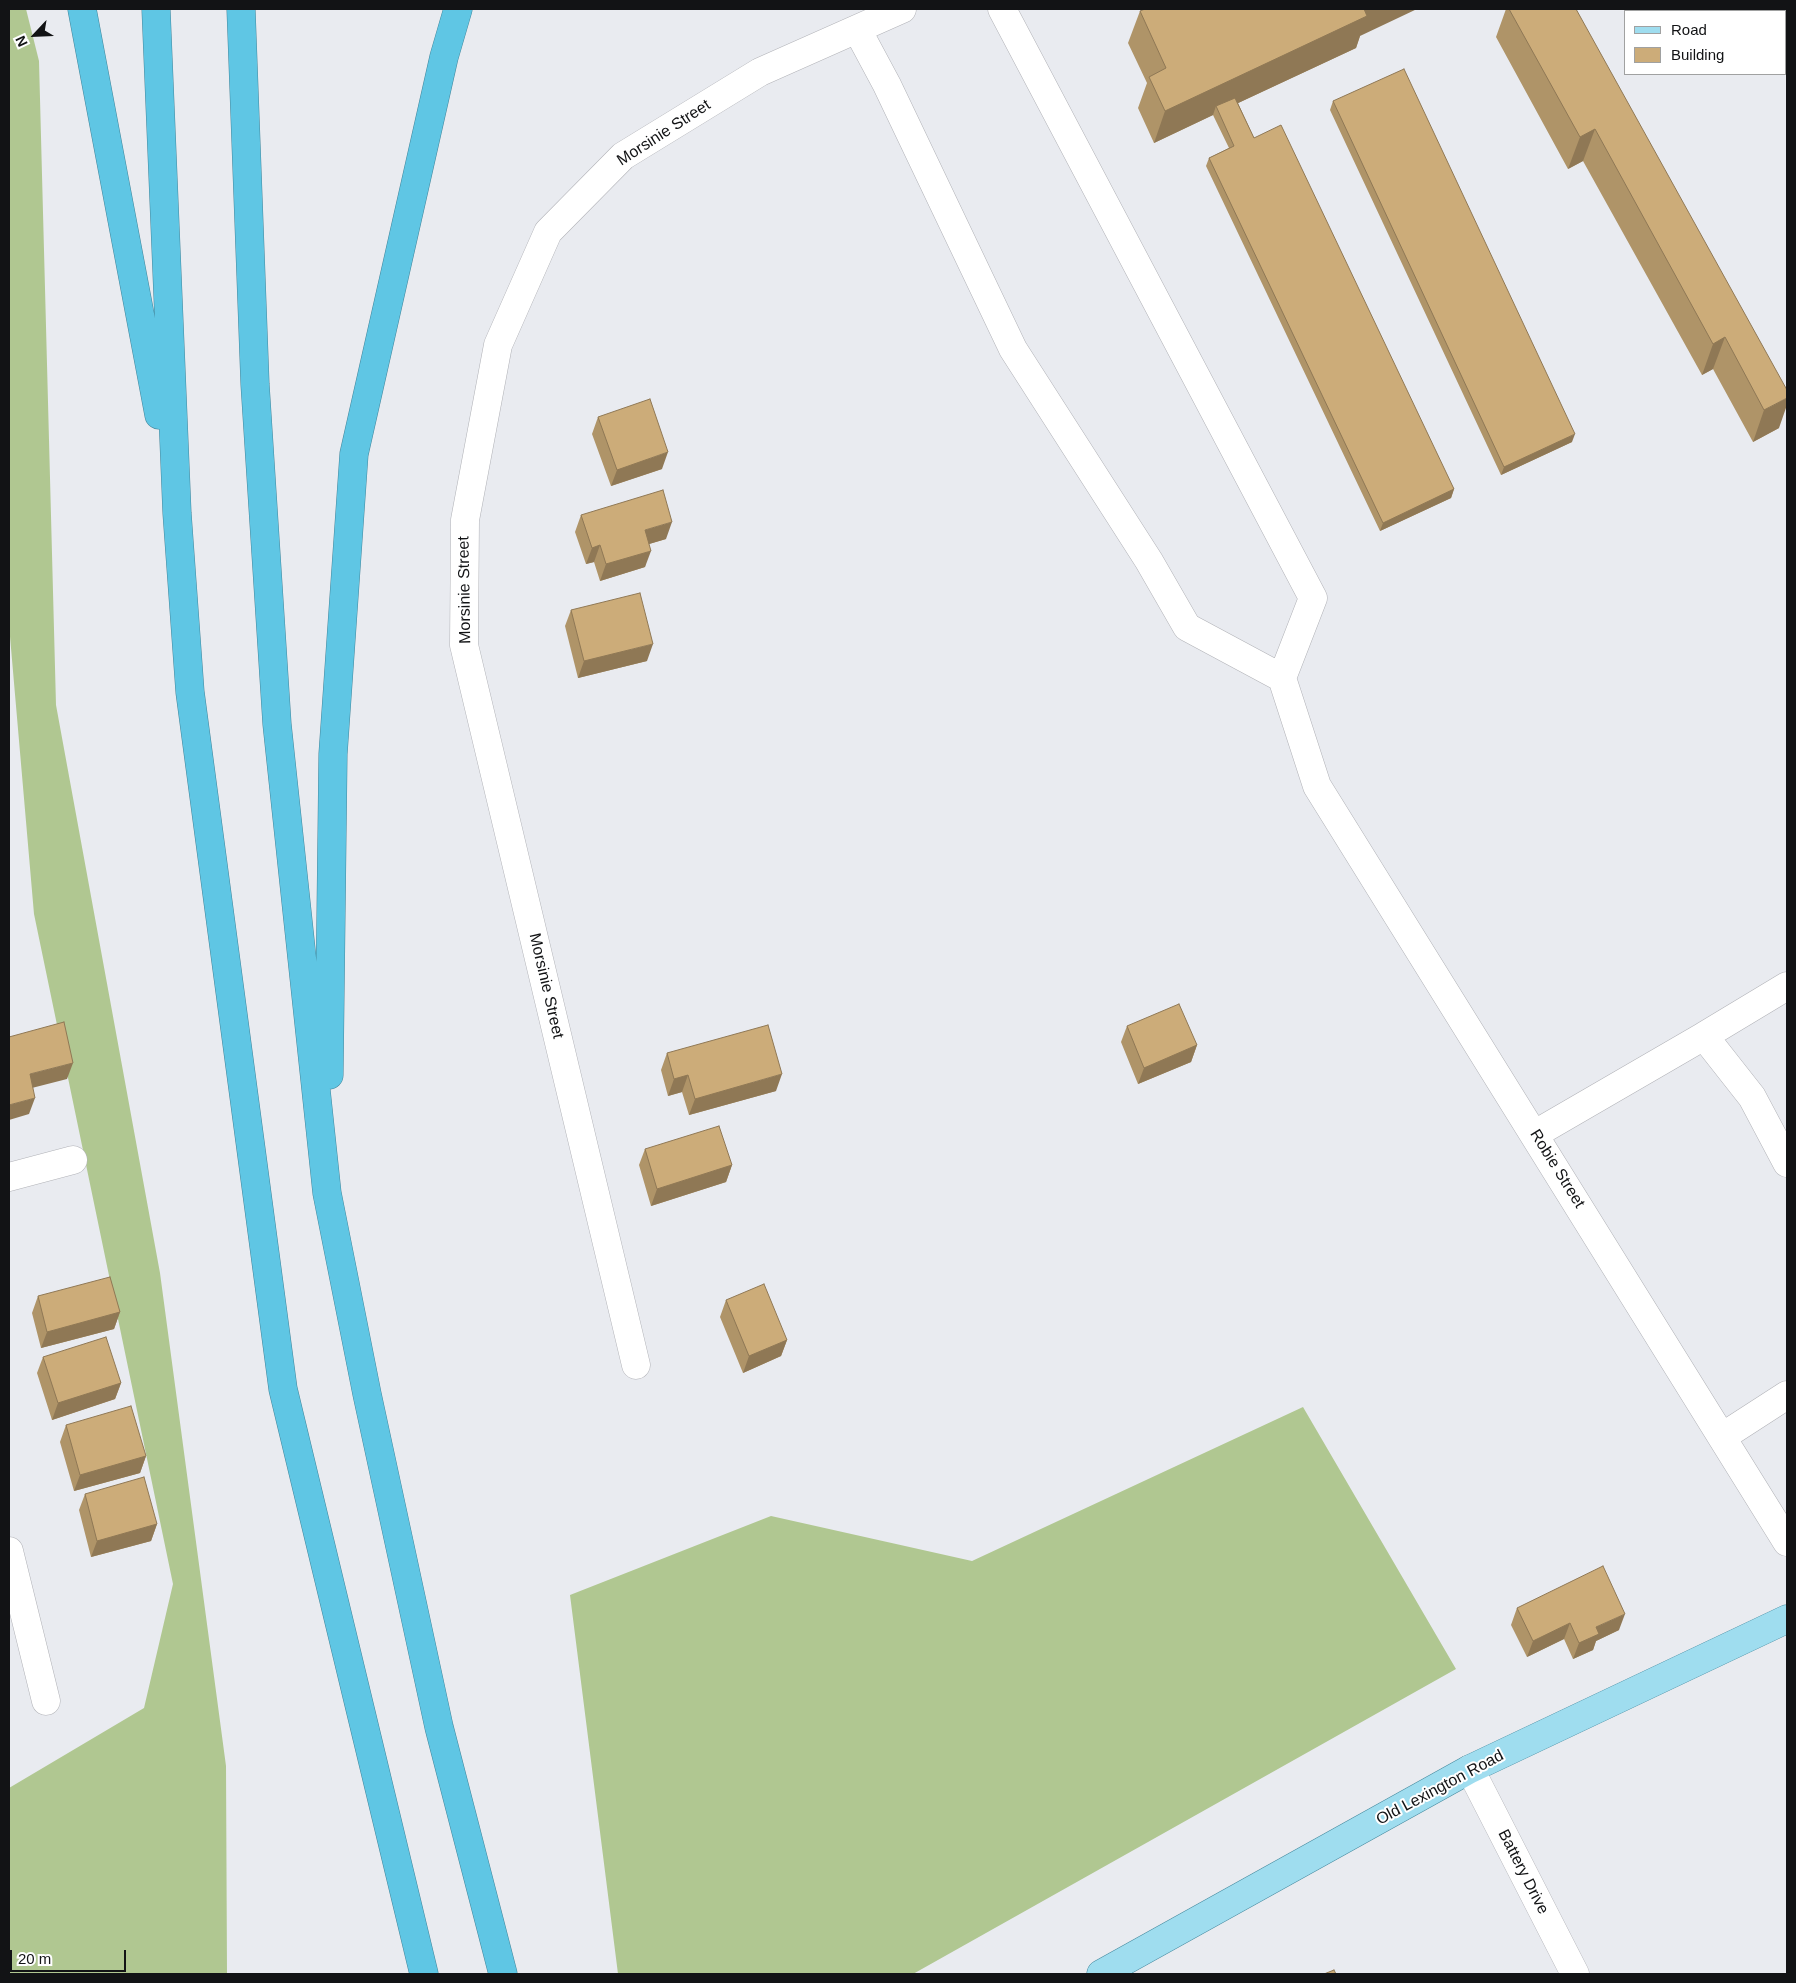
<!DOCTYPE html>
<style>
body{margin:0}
#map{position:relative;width:1796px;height:1983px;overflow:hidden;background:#e9ebf0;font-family:Arial,sans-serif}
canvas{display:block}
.frame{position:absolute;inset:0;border:10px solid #121315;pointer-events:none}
.legend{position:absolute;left:1624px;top:10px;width:162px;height:65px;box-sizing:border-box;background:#fff;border:1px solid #a0a1a1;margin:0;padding:6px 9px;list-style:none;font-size:15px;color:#121315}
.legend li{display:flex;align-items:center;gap:10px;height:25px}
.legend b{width:25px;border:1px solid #a0a1a1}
.north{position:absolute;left:10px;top:10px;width:50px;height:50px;-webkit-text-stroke:4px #fff;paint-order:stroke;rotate:245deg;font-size:14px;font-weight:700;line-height:20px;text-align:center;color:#121315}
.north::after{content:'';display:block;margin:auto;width:18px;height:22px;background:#121315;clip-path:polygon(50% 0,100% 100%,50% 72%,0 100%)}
.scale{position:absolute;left:10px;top:1950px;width:116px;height:22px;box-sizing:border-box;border:2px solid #121315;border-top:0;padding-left:6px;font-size:15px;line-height:18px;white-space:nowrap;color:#121315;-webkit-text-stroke:4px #fff;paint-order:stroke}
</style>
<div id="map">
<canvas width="1796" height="1983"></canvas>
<div class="frame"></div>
<ul class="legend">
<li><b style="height:6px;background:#9fddef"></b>Road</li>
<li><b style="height:14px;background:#ccac79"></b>Building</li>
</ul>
<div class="north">N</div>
<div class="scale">20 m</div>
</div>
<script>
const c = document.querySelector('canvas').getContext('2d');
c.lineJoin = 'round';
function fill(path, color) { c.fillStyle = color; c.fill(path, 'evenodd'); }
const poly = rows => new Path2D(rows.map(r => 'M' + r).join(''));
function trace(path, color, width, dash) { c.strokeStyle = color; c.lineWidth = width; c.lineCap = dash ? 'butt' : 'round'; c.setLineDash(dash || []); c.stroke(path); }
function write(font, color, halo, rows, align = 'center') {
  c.font = font + ' Arial,sans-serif'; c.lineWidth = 4; c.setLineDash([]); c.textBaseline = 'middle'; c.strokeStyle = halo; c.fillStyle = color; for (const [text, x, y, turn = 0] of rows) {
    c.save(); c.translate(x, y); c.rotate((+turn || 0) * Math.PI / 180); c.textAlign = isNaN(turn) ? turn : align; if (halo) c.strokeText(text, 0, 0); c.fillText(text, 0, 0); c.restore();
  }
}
fill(poly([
 [9,9,26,9,39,61,56,705,160,1273,226,1766,227,1974,9,1974,9,1788,144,1708,173,1584,34,914,9,625],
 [1303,1407,1456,1669,913,1974,618,1974,570,1595,771,1516,972,1561]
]), '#b0c791');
const minor = poly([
 [1002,9,1313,598,1282,678,1317,786,1787,1542],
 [857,29,887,85,1013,349,1149,561,1187,627,1282,678],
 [1704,1036,1787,986],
 [1535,1134,1704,1036,1752,1097,1787,1163],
 [9,1177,73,1160],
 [636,1365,464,645,465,520,498,345,548,232,623,156,760,72,902,9],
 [1722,1437,1787,1395],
 [9,1551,46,1701],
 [1470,1769,1575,1974]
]);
const major = poly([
 [1101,1974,1470,1769,1787,1619]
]);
const highway = poly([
 [82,9,159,415],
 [156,9,177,513,190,692,283,1389,424,1974],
 [241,9,255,384,277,724,327,1193,367,1394,439,1727,503,1974],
 [329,1075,333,754,354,454,444,57,458,9]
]);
trace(minor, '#b1b2b7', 29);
trace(major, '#44879c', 29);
trace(highway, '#44879c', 29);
trace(minor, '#fff', 28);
trace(major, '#9fddef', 28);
trace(highway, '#5fc6e4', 28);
fill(poly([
 [1506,9,1576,9,1779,428,1753,442,1713,369,1702,375,1583,161,1568,169,1496,37],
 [1140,11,1360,36,1356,48,1238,103,1254,138,1454,489,1451,498,1380,531,1206,166,1209,158,1229,148,1213,115,1154,143,1138,108,1147,83,1128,43],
 [1333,101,1572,442,1501,475,1330,110],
 [598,417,662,469,611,486,592,434],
 [581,515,666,539,649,544,645,567,600,581,594,562,586,564,575,532],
 [571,610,647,661,578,678,565,626],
 [1127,1026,1197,1045,1191,1062,1138,1084,1121,1042],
 [667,1053,776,1091,689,1115,682,1092,668,1096,661,1070],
 [645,1149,732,1165,726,1182,651,1206,639,1165],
 [38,1296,120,1312,114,1329,41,1348,32,1313],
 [726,1300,787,1340,781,1356,743,1373,720,1317],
 [43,1357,121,1383,115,1399,52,1420,37,1373],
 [66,1425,146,1456,140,1473,74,1491,60,1442],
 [85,1494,157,1524,151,1541,91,1557,79,1510],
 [1517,1608,1619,1630,1596,1641,1593,1650,1573,1659,1564,1639,1527,1657,1511,1625]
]), '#af9468');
fill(poly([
 [1363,9,1417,9,1360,36,1356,48,1219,112,1216,106,1213,115,1154,143,1165,111],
 [1595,129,1583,161,1568,169,1580,137],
 [1725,337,1713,369,1702,375,1713,344],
 [1787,398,1787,405,1779,428,1753,442,1764,410],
 [1575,434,1572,442,1501,475,1504,467],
 [668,452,662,469,611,486,617,470],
 [1454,489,1451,498,1380,531,1383,523],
 [672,522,666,539,639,547,645,530],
 [600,545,594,562,586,564,592,548],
 [651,551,645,567,600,581,606,564],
 [653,644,647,661,578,678,584,661],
 [1197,1045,1191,1062,1138,1084,1144,1068],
 [73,1063,67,1079,24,1090,30,1074],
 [782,1074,776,1091,689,1115,695,1099],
 [688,1075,682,1092,668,1096,674,1079],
 [35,1098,29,1114,9,1120,9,1105],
 [732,1165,726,1182,651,1206,657,1189],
 [120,1312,114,1329,41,1348,47,1332],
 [787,1340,781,1356,743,1373,749,1356],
 [121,1383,115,1399,52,1420,58,1403],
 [146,1456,140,1473,74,1491,80,1475],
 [157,1524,151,1541,91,1557,97,1541],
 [1625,1614,1619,1630,1596,1641,1593,1650,1573,1659,1579,1643,1596,1627],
 [1570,1623,1564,1639,1527,1657,1533,1641]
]), '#8f7855');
const building = poly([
 [1145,9,1364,9,1367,16,1165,111,1149,77,1166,68,1140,11,1145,9],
 [1509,9,1576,9,1787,390,1787,398,1764,410,1725,337,1713,344,1595,129,1580,137,1509,9],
 [1404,69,1575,434,1504,467,1333,101,1404,69],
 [1235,98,1254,138,1281,125,1454,489,1383,523,1209,158,1234,146,1216,106,1235,98],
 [650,399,668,452,617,470,598,417,650,399],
 [663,490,672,522,645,530,651,551,606,564,600,545,592,548,581,515,663,490],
 [640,593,653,644,584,661,571,610,640,593],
 [1179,1004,1197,1045,1144,1068,1127,1026,1179,1004],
 [64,1022,73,1063,30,1074,35,1098,9,1105,9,1037,64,1022],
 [768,1025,782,1074,695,1099,688,1075,674,1079,667,1053,768,1025],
 [719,1126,732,1165,657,1189,645,1149,719,1126],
 [110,1277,120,1312,47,1332,38,1296,110,1277],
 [764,1284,787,1340,749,1356,726,1300,764,1284],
 [106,1337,121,1383,58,1403,43,1357,106,1337],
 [131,1406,146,1456,80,1475,66,1425,131,1406],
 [144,1477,157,1524,97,1541,85,1494,144,1477],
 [1603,1566,1625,1614,1596,1627,1599,1634,1579,1643,1570,1623,1533,1641,1517,1608,1603,1566],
 [1334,1970,1336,1974,1324,1974,1334,1970]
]);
fill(building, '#ccac79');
trace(building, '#8f7855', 1);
write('16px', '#121315', '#fff', [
 ["Morsinie Street",664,133,-33],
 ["Morsinie Street",465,590,-91],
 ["Morsinie Street",546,986,77],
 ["Robie Street",1557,1169,58],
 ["Old Lexington Road",1440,1788,-28],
 ["Battery Drive",1523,1872,63]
]);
</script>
